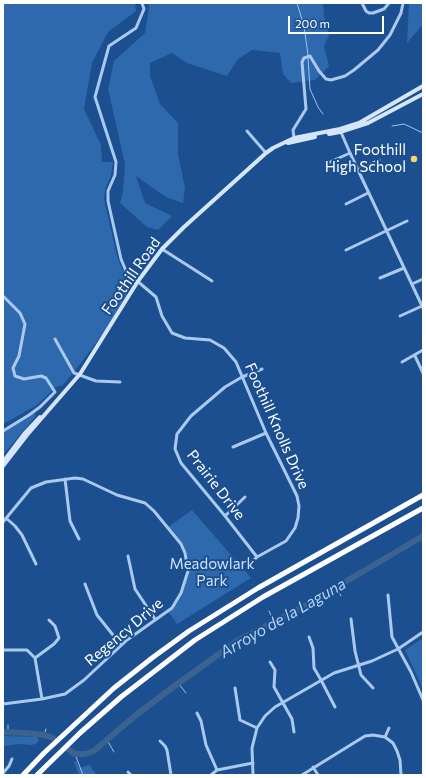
<!DOCTYPE html>
<style>
body{margin:0}
#map{position:relative;width:426px;height:778px;overflow:hidden;background:#1b4f8f;font-family:Commissioner,sans-serif}
canvas{display:block}
.frame{position:absolute;inset:0;border:4px solid #fff;pointer-events:none}
.scale{position:absolute;left:288px;top:16px;width:96px;height:18px;box-sizing:border-box;border:2px solid #fff;border-top:0;padding-left:5px;font-size:12px;line-height:14px;white-space:nowrap;color:#fff;-webkit-text-stroke:3px #1b4f8f;paint-order:stroke}
</style>
<div id="map">
<canvas width="426" height="778"></canvas>
<div class="frame"></div>
<div class="scale">200 m</div>
</div>
<script>
const c = document.querySelector('canvas').getContext('2d');
c.lineJoin = 'round';
function fill(path, color) { c.fillStyle = color; c.fill(path, 'evenodd'); }
const poly = rows => new Path2D(rows.map(r => 'M' + r).join(''));
function trace(path, color, width, dash) { c.strokeStyle = color; c.lineWidth = width; c.lineCap = dash ? 'butt' : 'round'; c.setLineDash(dash || []); c.stroke(path); }
function write(font, color, halo, rows, align = 'center') {
  c.font = font + ' Commissioner,sans-serif'; c.lineWidth = 4; c.setLineDash([]); c.textBaseline = 'middle'; c.strokeStyle = halo; c.fillStyle = color; for (const [text, x, y, turn = 0] of rows) {
    c.save(); c.translate(x, y); c.rotate((+turn || 0) * Math.PI / 180); c.textAlign = isNaN(turn) ? turn : align; if (halo) c.strokeText(text, 0, 0); c.fillText(text, 0, 0); c.restore();
  }
}
fill(poly([
 [3,3,135,3,136,11,108,32,92,63,84,109,101,145,102,162,113,162,111,176,105,189,104,199,117,256,121,267,129,281,129,291,107,328,81,363,63,385,56,387,37,405,3,424],
 [148,3,323,3,324,16,329,35,324,46,329,66,315,80,291,83,283,74,280,53,252,50,238,59,227,76,187,63,172,53,150,63,150,76,160,104,178,123,178,154,185,188,183,203,166,197,136,176,145,203,172,216,158,230,147,227,120,203,123,192,125,164,108,89,114,61,145,33,149,8],
 [409,3,423,3,423,24,407,43],
 [34,413,36,416,3,455,3,431],
 [192,510,251,578,177,624,168,611,177,602,187,571,185,555,179,543,168,527],
 [423,638,423,689,405,650],
 [3,736,37,737,39,740,36,744,31,745,20,744,3,746],
 [76,761,79,768,90,765,92,769,97,775,79,775,74,762]
]), '#2e69ad');
trace(poly([
 [297,3,304,26,308,55],
 [308,58,310,89,318,107,323,114],
 [392,126,404,124,423,133],
 [336,587,341,596],
 [269,611,274,622],
 [178,683,186,693],
 [8,725,8,732],
 [44,735,46,729],
 [107,740,114,752],
 [75,754,83,775]
]), '#9cc4f0', 1);
trace(poly([
 [3,732,26,733,44,735,53,738],
 [68,749,75,754,85,754,94,751,136,715,165,693,237,641,301,608,423,536]
]), '#3c6290', 6);
trace(poly([
 [142,3,144,9,136,28,109,46,95,97,116,162,115,175,108,191,108,201,121,259,126,271,129,274,156,297,162,316,172,333,185,338,210,340,224,348,236,362,266,433,297,496,299,506,298,518,295,528,286,541,257,557,250,564],
 [362,3,366,11,369,13,373,13,384,9,389,3],
 [340,130,350,153,423,308],
 [247,131,266,153],
 [294,138,293,130,306,109,302,62,304,58,310,56,319,71,326,79,331,80,345,76,354,70,378,50,390,35,401,13,403,3],
 [330,162,350,153],
 [358,170,379,160],
 [346,204,368,193],
 [162,249,212,281],
 [346,250,407,221],
 [380,278,404,268],
 [412,284,423,279],
 [3,296,20,313,25,324,19,356,13,368,15,376,24,379,41,376,46,378,55,392],
 [400,316,422,306],
 [55,339,74,373,96,381,120,382],
 [415,356,423,373],
 [402,362,423,350],
 [3,431,29,415,40,407,55,392],
 [233,447,266,433],
 [65,479,70,521,79,539],
 [225,516,245,497],
 [6,518,15,526,22,535,36,564],
 [3,522,31,488,46,482,75,478,83,479,117,495,145,503,154,511,181,544,185,553,188,571,181,593,172,608,127,640,84,680,65,694,42,699,3,704],
 [128,556,135,589,155,619],
 [257,557,225,516,181,463,175,449,177,434,191,416,225,387,242,377,262,369],
 [85,584,97,615,121,645],
 [388,595,392,637,411,672,423,700],
 [351,619,355,651,361,675,373,688],
 [309,637,313,648,314,668,321,680,335,707],
 [3,650,27,650,35,658,42,699],
 [35,658,54,644,59,638,55,626,49,620],
 [270,662,275,670,274,687,292,719,294,732],
 [235,688,240,720,257,728],
 [197,713,201,721,206,745,217,770],
 [385,737,389,728],
 [160,741,165,746,167,750,171,775],
 [313,767,318,775],
 [128,772,131,775],
 [3,773,9,766,12,759],
 [211,775,217,770,253,763],
 [253,775,252,748,257,728,265,716,275,707,334,673,372,661,398,649,423,632],
 [302,775,365,736,373,735,385,737,393,743,397,751,400,760,401,775]
]), '#a9c9ee', 3);
trace(poly([
 [329,134,340,132,368,123,423,94],
 [288,143,315,137],
 [3,462,25,433,40,417],
 [3,466,27,435,80,374,138,281,162,249,184,227,266,153,273,148,294,138,340,129,359,123,423,86]
]), '#d6e6fa', 4);
trace(poly([
 [23,775,44,753,114,688,152,658,189,631,258,588,423,495],
 [37,775,80,733,121,697,195,640,263,597,423,508]
]), '#fff', 5);
for (const [x, y, r, color] of [
 [414,159,4,"#ffd166"]
]) { const dot = new Path2D(); dot.arc(x, y, r, 0, 2 * Math.PI); c.fillStyle = color; c.fill(dot); trace(dot, '#1b4f8f', 1.5); }
write('15px', '#fff', '#1b4f8f', [
 ["Foothill",406,150],
 ["High School",406,167]
], 'right');
write('15px', '#fff', '#1b4f8f', [
 ["Foothill Road",131,276,-55],
 ["Foothill Knolls Drive",277,426,66],
 ["Prairie Drive",216,485,52],
 ["Regency Drive",124,632,-40]
]);
write('15px', '#cfe3fa', '#1b4f8f', [
 ["Meadowlark",212,564],
 ["Park",212,581]
]);
write('italic 16px', '#b5d3f5', '#1b4f8f', [
 ["Arroyo de la Laguna",283,618,-30]
]);
</script>
